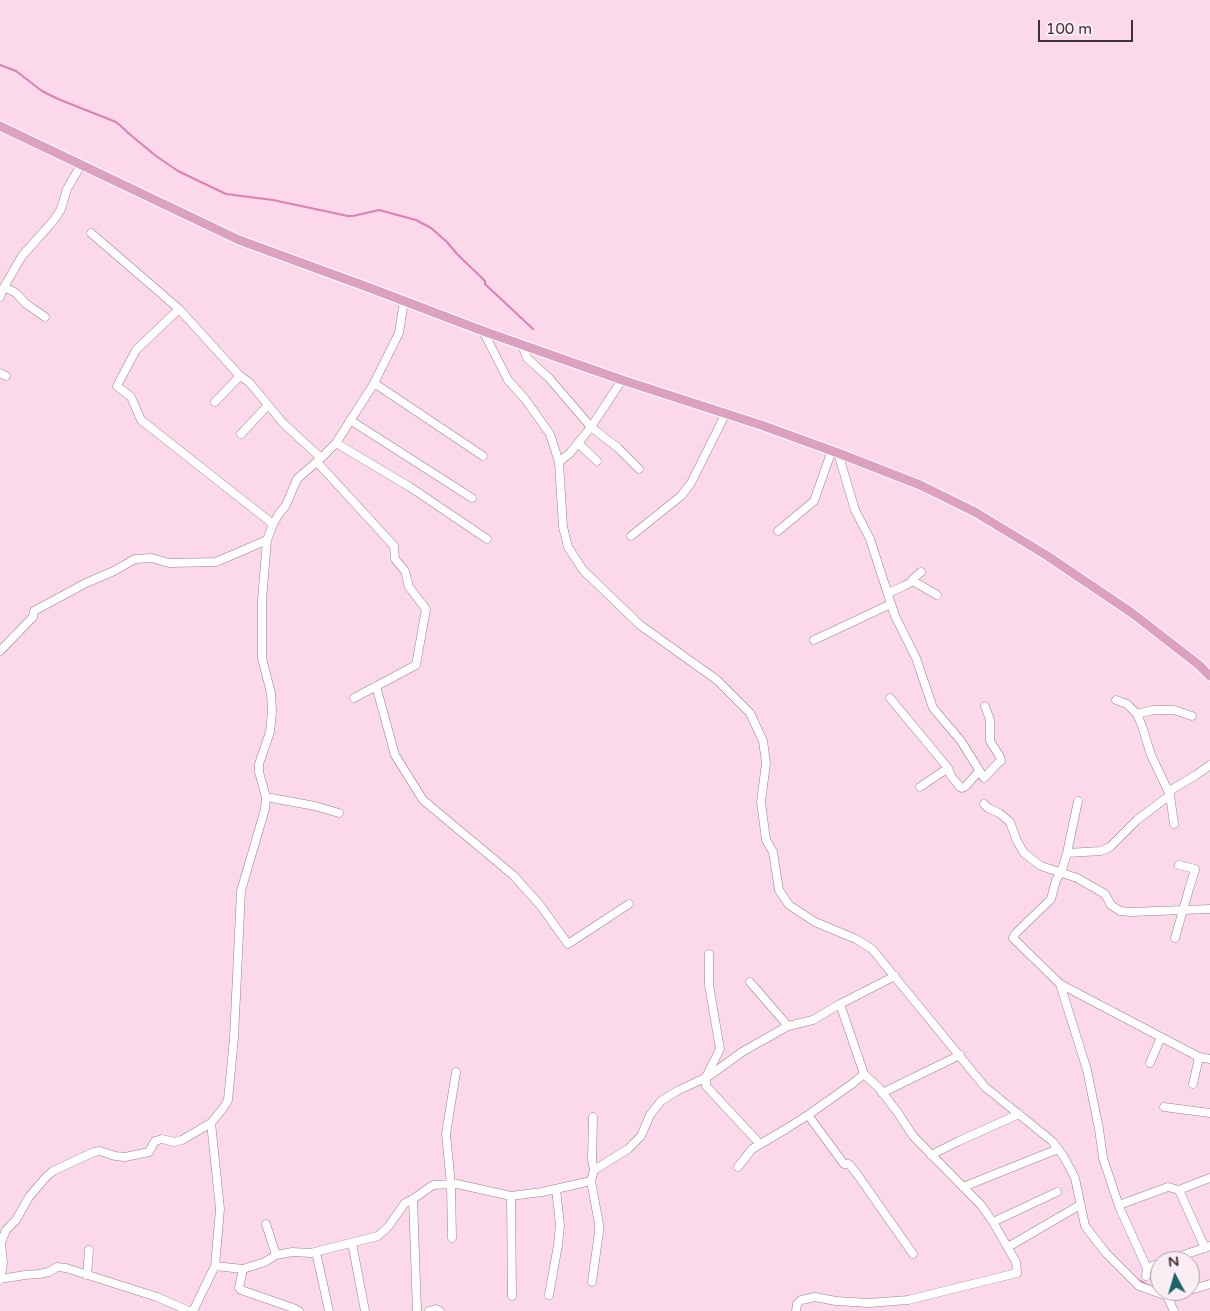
<!DOCTYPE html>
<style>
body{margin:0}
#map{position:relative;width:1210px;height:1311px;overflow:hidden;background:#fcd9ea;font-family:"Varela Round",sans-serif}
canvas{display:block}
.north{position:absolute;left:1150px;top:1251px;width:50px;height:50px;box-sizing:border-box;background:#fbedf4;border:1px solid #afa1a8;border-radius:50%;rotate:354deg;font-size:14px;font-weight:700;line-height:20px;text-align:center;color:#3d3036}
.north::after{content:'';display:block;margin:auto;width:18px;height:22px;background:#176567;clip-path:polygon(50% 0,100% 100%,50% 72%,0 100%)}
.scale{position:absolute;left:1038px;top:20px;width:95px;height:22px;box-sizing:border-box;border:2px solid #3d3036;border-top:0;padding-left:6px;font-size:15px;line-height:18px;white-space:nowrap;color:#3d3036;-webkit-text-stroke:4px #fbedf4;paint-order:stroke}
</style>
<div id="map">
<canvas width="1210" height="1311"></canvas>
<div class="north">N</div>
<div class="scale">100 m</div>
</div>
<script>
const c = document.querySelector('canvas').getContext('2d');
c.lineJoin = 'round';
const poly = rows => new Path2D(rows.map(r => 'M' + r).join(''));
function trace(path, color, width, dash) { c.strokeStyle = color; c.lineWidth = width; c.lineCap = dash ? 'butt' : 'round'; c.setLineDash(dash || []); c.stroke(path); }
trace(poly([
 [0,65,16,71,42,91,58,99,116,122,122,127,127,132,156,156,178,171,226,194,273,200,348,216,353,216,379,210,416,220,431,228,447,242,457,254,485,281,485,284,533,329],
 [1137,1279,1151,1287]
]), '#dc7fb2', 2);
const minor = poly([
 [91,233,179,309,240,376,249,382,283,423,321,458],
 [4,287,16,293,25,303,45,317],
 [0,297,4,287,22,256,54,220,61,209,67,189,81,165],
 [179,309,136,350,117,386,131,397,141,420,273,524],
 [483,331,508,380,525,399,550,434,559,462,563,527,568,547,583,570,640,625,717,680,750,713,763,741,766,763,761,802,766,840,773,852,779,890,789,905,815,922,856,939,872,949,985,1087,1052,1141,1064,1157,1075,1178,1085,1226,1106,1253,1139,1286,1167,1296,1174,1311],
 [522,345,527,358,549,378,591,427,618,448,639,469],
 [0,373,6,376],
 [374,383,483,456],
 [215,402,240,376],
 [350,420,472,498],
 [241,434,268,405],
 [336,443,410,487,487,539],
 [578,443,597,461],
 [838,453,855,510,870,539,895,616,916,658,933,708,961,741,984,778,998,763,1001,761,1000,757,990,741,990,720,985,706],
 [317,462,394,546,395,559,405,571,409,587,426,609,416,665,354,698],
 [559,462,570,453,591,427,622,380],
 [778,531,814,501,832,450],
 [631,536,681,496,691,483,726,413],
 [913,581,937,595],
 [888,593,904,586,913,581,913,579,921,572],
 [814,640,891,604],
 [0,651,33,617,34,611,86,583,114,571,135,559,152,558,169,563,216,562,267,540],
 [376,686,395,755,423,800,513,875,540,905,568,944,629,904],
 [890,698,948,768,951,776,960,787,962,788,966,786,979,771],
 [1116,700,1127,704,1137,714,1142,726,1151,755,1170,795,1174,824],
 [1137,714,1153,710,1174,710,1192,716],
 [920,787,948,768],
 [266,797,315,806,339,813],
 [1078,801,1067,853,1061,873,1056,880,1051,899,1016,933,1013,938,1060,984,1199,1057,1210,1059],
 [984,804,988,808,999,813,1010,822,1017,841,1024,853,1041,866,1077,878,1105,894,1111,905,1120,911,1130,912,1210,909],
 [1067,853,1101,851,1110,847,1137,820,1170,795,1171,790,1196,775,1210,765],
 [1175,938,1189,889,1195,870,1195,869,1179,865],
 [709,954,709,985,720,1049,706,1077,706,1086,760,1144],
 [750,982,788,1026],
 [1060,984,1087,1070,1099,1129,1103,1158,1120,1209,1147,1268,1146,1276],
 [1150,1063,1161,1037],
 [1193,1084,1199,1057],
 [882,1093,960,1055],
 [1164,1107,1210,1113],
 [808,1115,844,1164,849,1164,857,1174,913,1254],
 [931,1155,959,1141,1019,1114],
 [738,1167,752,1149,786,1129,808,1115,852,1084,864,1074],
 [594,1170,628,1149,641,1136,650,1115,661,1101,677,1091,709,1076,742,1052,788,1026,813,1020,840,1004,895,976],
 [963,1187,1058,1149],
 [1179,1190,1205,1248],
 [511,1196,512,1296],
 [413,1199,417,1311],
 [1119,1205,1168,1187,1179,1190,1199,1182,1210,1178],
 [993,1222,1057,1192],
 [266,1224,276,1255],
 [452,1238,451,1185,446,1134,456,1072],
 [352,1243,365,1311],
 [1008,1247,1080,1205],
 [316,1252,329,1311],
 [1166,1261,1210,1246],
 [215,1266,243,1269,265,1262,276,1255,292,1252,311,1253,378,1236,388,1227,405,1203,413,1199,433,1185,457,1184,511,1196,542,1192,591,1181],
 [1147,1268,1160,1263],
 [243,1269,239,1288,241,1290,293,1308,299,1311],
 [87,1275,89,1250],
 [0,1279,25,1275,39,1274,49,1272,57,1267,66,1268,157,1297,189,1311],
 [0,1280,3,1264,1,1243,6,1230,16,1220,29,1197,46,1177,53,1171,94,1152,100,1151,115,1156,125,1157,149,1152,155,1141,162,1139,174,1142,182,1140,211,1123,224,1107,228,1100,234,1038,241,891,265,809,266,797,259,772,259,764,270,732,272,711,271,693,264,666,262,658,262,600,267,540,273,524,279,514,286,505,297,479,321,458,336,443,373,385,399,333,404,301],
 [592,1282,599,1232,599,1224,591,1181,594,1170,592,1160,593,1117],
 [1190,1290,1210,1284],
 [549,1295,558,1245,560,1225,556,1189],
 [1167,1296,1186,1291],
 [193,1311,215,1266,220,1209,211,1123],
 [429,1311,436,1309,440,1311],
 [796,1311,797,1304,801,1300,815,1297,836,1301,869,1303,908,1300,1017,1273,1016,1262,993,1222,981,1205,913,1136,898,1113,879,1088,864,1074,840,1004]
]);
const major = poly([
 [0,126,239,240,370,288,483,331,622,380,761,425,838,453,920,485,975,512,1046,555,1132,613,1199,665,1210,676]
]);
trace(minor, '#9d7e8d', 9);
trace(major, '#fff', 11);
trace(minor, '#fff', 8);
trace(major, '#dca0c1', 9);
</script>
